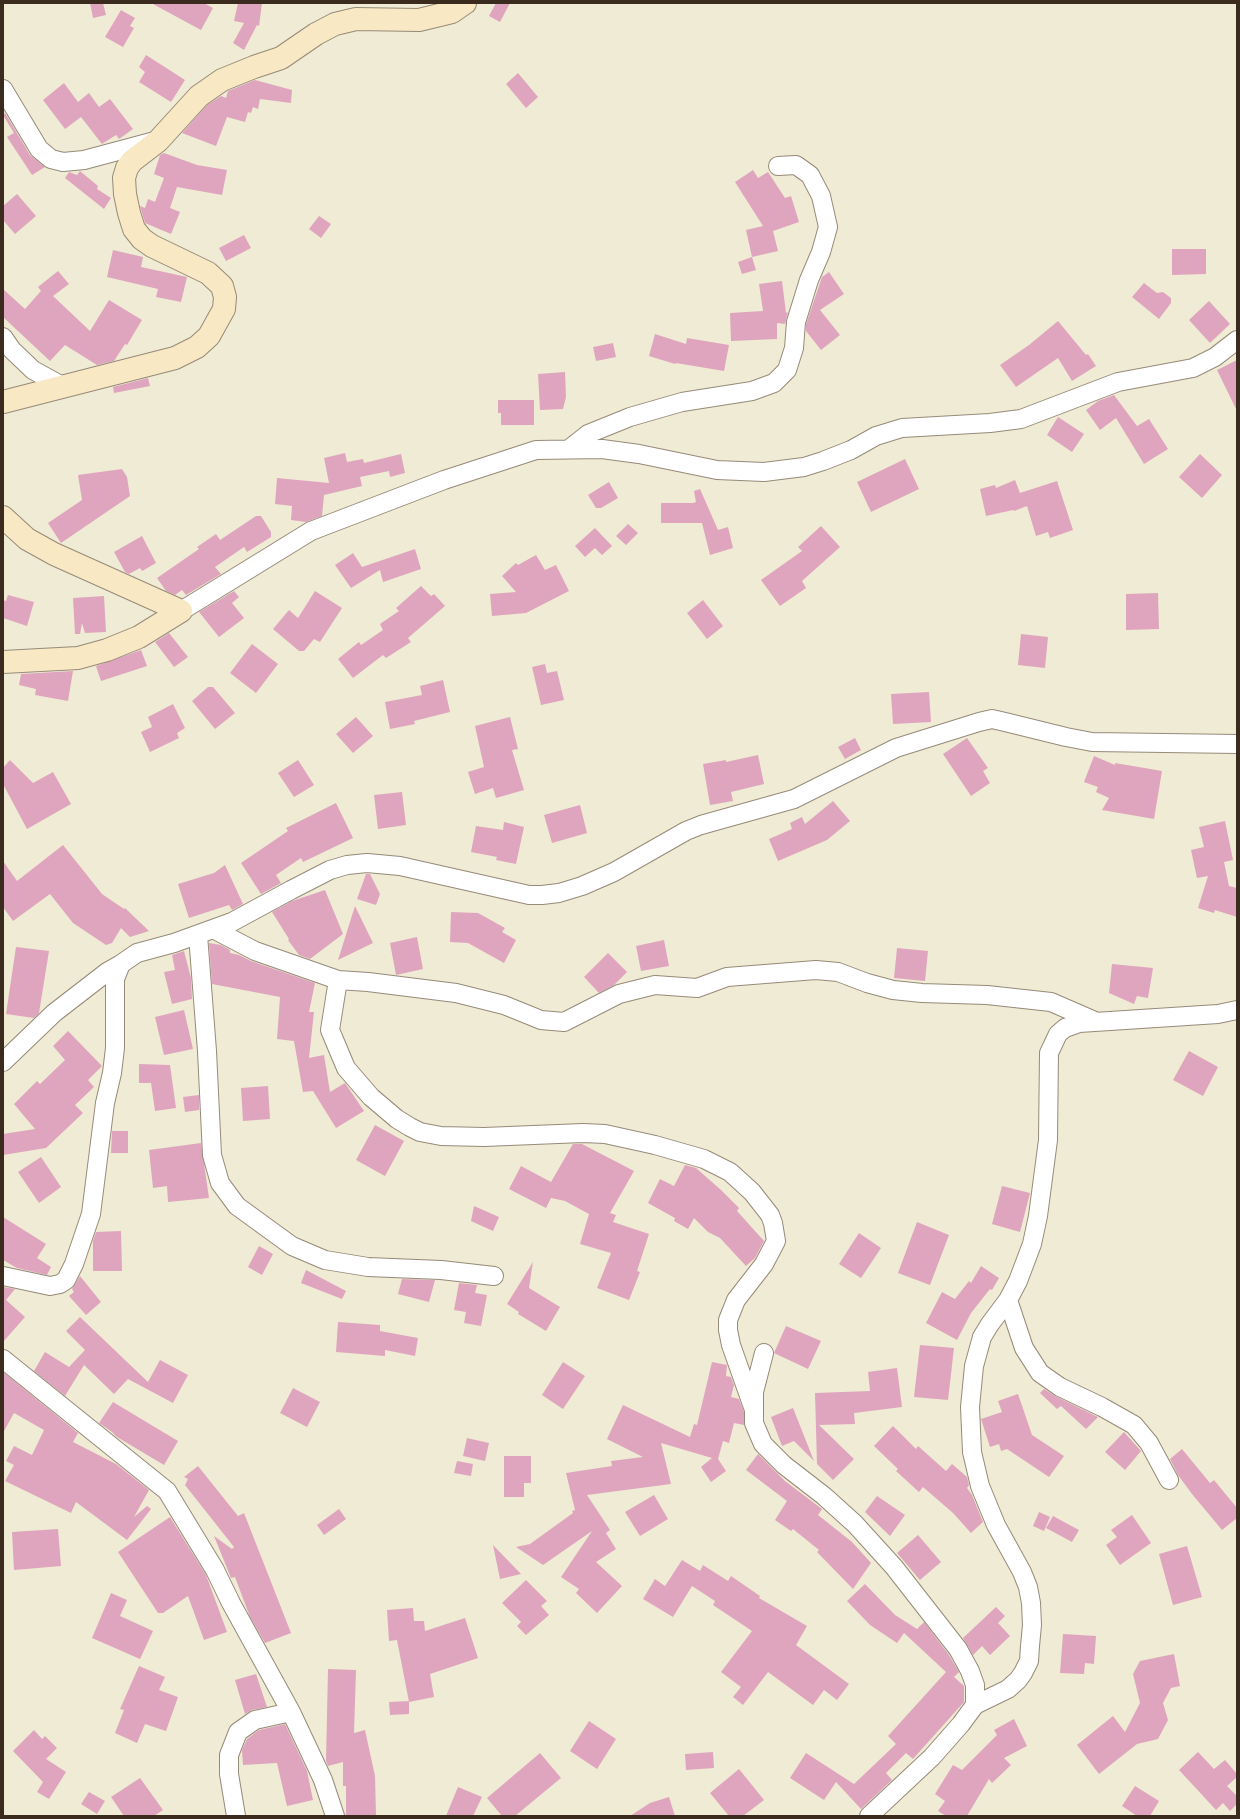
<!DOCTYPE html>
<style>
body{margin:0}
#map{position:relative;width:1240px;height:1819px;overflow:hidden;background:#f0ebd4;font-family:"Shantell Sans",sans-serif}
canvas{display:block}
.frame{position:absolute;inset:0;border:4px solid #3b2a1e;pointer-events:none}
</style>
<div id="map">
<canvas width="1240" height="1819"></canvas>
<div class="frame"></div>
</div>
<script>
const c = document.querySelector('canvas').getContext('2d');
c.lineJoin = 'round';
function fill(path, color) { c.fillStyle = color; c.fill(path, 'evenodd'); }
const poly = rows => new Path2D(rows.map(r => 'M' + r).join(''));
function trace(path, color, width, dash) { c.strokeStyle = color; c.lineWidth = width; c.lineCap = dash ? 'butt' : 'round'; c.setLineDash(dash || []); c.stroke(path); }
fill(poly([
 [90,3,103,3,106,15,93,18],
 [151,3,204,3,213,8,201,30],
 [238,3,262,3,259,26,257,25,244,50,233,43,244,23,234,21],
 [496,3,510,3,500,22,489,16],
 [121,10,135,18,130,26,134,28,123,47,105,37],
 [146,55,185,80,171,102,139,82,145,72,139,67],
 [518,73,538,97,526,108,506,84],
 [255,80,292,90,291,103,260,99,258,109,253,107,251,113,248,112,245,122,227,117,216,146,182,133,207,105,221,96,226,98,228,91],
 [64,83,78,102,89,93,99,107,110,99,133,129,119,139,116,135,102,144,81,117,65,129,43,100],
 [5,113,30,155,45,167,32,175,7,137,14,133,3,115],
 [164,153,197,165,227,170,222,195,177,187,170,208,180,212,171,234,145,223,140,206,145,208,148,199,155,202,164,178,154,174,160,155],
 [753,170,758,178,768,172,785,198,791,196,799,222,773,231,778,251,752,257,756,270,742,274,738,262,752,257,746,230,763,226,735,182],
 [80,171,98,186,97,189,111,198,104,209,65,178,69,172,77,175],
 [17,194,36,216,15,234,3,220,3,206],
 [319,216,331,224,321,238,309,229],
 [244,235,251,248,226,261,219,248],
 [1172,249,1206,249,1206,274,1172,275],
 [113,250,143,257,141,267,187,277,181,302,156,297,158,289,107,277],
 [58,271,69,284,53,296,90,331,109,300,142,320,127,345,125,344,114,361,97,365,65,345,50,361,3,317,3,289,25,309,41,291,38,287],
 [829,272,844,294,820,310,840,335,821,350,806,331,806,324,822,277],
 [782,281,786,313,788,312,785,324,777,323,777,339,731,341,730,313,763,311,759,284],
 [1144,283,1157,293,1163,292,1171,298,1171,303,1159,319,1132,297],
 [1209,301,1230,324,1210,343,1189,320],
 [1058,321,1086,355,1088,354,1096,366,1072,381,1058,358,1016,387,1000,365,1029,345],
 [655,334,686,344,687,338,729,345,724,371,676,363,675,364,649,356],
 [613,343,616,357,596,361,593,347],
 [1237,360,1237,411,1217,370],
 [565,372,566,397,563,409,540,410,538,374],
 [148,378,150,386,114,393,113,387],
 [1114,395,1137,426,1149,419,1168,449,1144,464,1116,418,1100,430,1086,410,1098,401],
 [498,400,534,400,534,425,501,425,501,413,498,413],
 [1058,417,1084,434,1072,452,1047,435],
 [345,453,347,462,363,459,364,463,401,454,405,473,390,477,389,471,360,477,362,486,324,495,322,516,306,522,291,520,292,506,275,504,277,478,329,483,324,458],
 [1200,454,1222,475,1202,498,1179,477],
 [905,459,919,489,871,512,857,482],
 [122,469,127,477,130,496,61,543,48,523,82,500,78,475],
 [1015,480,1020,493,1057,481,1073,530,1050,538,1048,532,1036,536,1027,506,1014,511,1013,510,986,516,980,489,995,485,996,488],
 [609,482,618,498,601,508,596,508,588,495],
 [700,489,718,530,728,527,733,548,710,555,702,523,661,523,661,503,693,503,696,502,694,491],
 [256,516,261,516,271,532,271,537,247,552,244,547,215,567,221,574,186,595,182,590,175,595,166,591,157,578,199,549,197,547,216,534,220,540],
 [628,524,638,533,626,545,616,536],
 [821,526,840,547,802,581,806,588,780,606,761,580,802,551,798,547],
 [595,528,612,546,602,555,595,548,585,557,575,546],
 [142,536,156,563,142,571,140,568,129,574,125,572,114,552],
 [415,549,421,569,383,582,380,570,351,588,335,565,353,553,362,567],
 [536,555,545,570,556,565,569,591,526,613,492,616,490,594,516,592,502,576,516,563,518,565],
 [421,586,431,596,434,594,445,606,408,638,411,642,386,658,383,655,353,678,338,659,359,642,361,645,383,630,380,624,399,611,396,608],
 [234,591,239,597,232,603,244,618,219,637,199,612],
 [315,591,342,608,320,642,314,639,304,651,299,651,273,629,289,610,298,618],
 [1158,593,1159,629,1126,630,1126,594],
 [8,595,34,602,27,626,3,618,3,600,6,601],
 [104,596,106,632,85,633,82,623,80,634,75,634,73,598],
 [703,600,723,626,707,639,687,613],
 [169,633,188,657,174,667,155,642],
 [1021,634,1048,637,1045,668,1018,665],
 [252,644,278,664,256,693,230,673],
 [141,650,147,666,101,681,96,666],
 [545,664,547,673,557,671,564,700,541,705,532,667],
 [73,671,68,701,35,695,36,689,19,685,21,674],
 [443,680,450,712,414,721,415,724,390,729,385,702,422,695,420,686],
 [208,687,213,687,235,713,215,729,192,701],
 [929,692,931,722,893,724,891,694],
 [173,704,185,728,177,733,179,738,150,752,141,732,152,727,148,717],
 [356,717,373,736,353,753,336,734],
 [510,717,518,749,512,750,524,790,496,798,493,788,475,794,468,772,484,767,475,726],
 [855,738,861,750,845,759,838,747],
 [967,738,988,768,983,771,990,783,971,796,943,754],
 [758,755,764,784,731,792,733,801,710,805,703,764,726,760,726,762],
 [1094,756,1115,765,1115,763,1162,771,1154,819,1102,810,1109,798,1096,792,1098,787,1084,782],
 [10,760,33,783,53,772,71,804,27,829,3,784,3,768],
 [298,760,314,785,294,797,278,773],
 [402,792,406,825,378,829,374,795],
 [833,801,850,821,827,840,778,861,769,839,792,829,790,823,802,817,805,824],
 [336,803,353,838,303,862,301,858,276,875,281,883,261,894,241,863,288,831,286,828],
 [580,805,587,833,552,843,544,815],
 [1225,821,1233,860,1224,862,1229,886,1237,888,1237,917,1215,910,1214,913,1198,908,1208,876,1197,878,1191,850,1204,847,1199,827],
 [504,822,524,827,516,864,496,860,497,857,471,852,476,826,503,830],
 [63,845,102,894,124,909,125,908,149,931,130,937,121,928,112,943,106,945,73,923,50,894,13,921,3,907,3,861,17,881],
 [225,865,243,904,232,910,229,905,189,918,178,884,214,873],
 [366,874,370,874,380,894,376,905,357,899],
 [325,890,343,934,310,959,299,955,288,940,289,939,272,912,292,901],
 [355,906,373,943,338,960],
 [451,912,478,913,505,928,502,932,516,940,504,963,468,943,450,942],
 [417,937,423,969,396,975,390,943],
 [664,940,669,966,641,971,636,946],
 [209,943,221,945,230,950,230,953,239,955,251,961,315,983,309,1012,314,1012,309,1058,324,1055,330,1092,345,1083,364,1111,336,1128,313,1091,303,1092,294,1041,277,1039,280,997,212,984],
 [16,947,49,951,39,1013,34,1018,6,1014],
 [897,948,928,951,925,981,894,978],
 [184,951,191,978,192,999,172,1004,164,972,175,970,172,955],
 [608,953,627,972,614,985,599,993,584,977],
 [1112,964,1153,968,1148,998,1137,996,1134,1004,1109,993],
 [184,1010,193,1049,164,1055,155,1017],
 [68,1031,102,1066,88,1080,94,1087,75,1105,83,1113,46,1148,3,1155,3,1134,35,1129,14,1104,37,1081,40,1084,65,1060,53,1046],
 [1189,1051,1218,1067,1203,1096,1173,1080],
 [139,1064,170,1065,176,1108,155,1111,151,1083,139,1083],
 [268,1086,270,1119,243,1121,241,1088],
 [199,1095,199,1110,185,1112,183,1097],
 [375,1125,404,1141,385,1176,356,1160],
 [112,1131,128,1131,128,1153,111,1153],
 [201,1143,209,1198,168,1202,167,1186,153,1188,149,1150],
 [573,1144,582,1144,634,1171,610,1213,616,1215,613,1222,649,1234,637,1271,640,1272,629,1300,597,1288,611,1253,580,1244,589,1214,565,1201,551,1198,546,1208,509,1189,521,1166,551,1182],
 [41,1157,61,1187,39,1203,18,1172],
 [685,1165,696,1168,721,1190,739,1208,737,1211,764,1241,755,1258,746,1266,720,1238,708,1232,694,1218,688,1229,674,1221,675,1218,648,1203,660,1179,674,1186],
 [1002,1186,1030,1193,1020,1232,992,1224],
 [474,1206,499,1217,493,1231,471,1221],
 [3,1217,46,1244,37,1258,51,1267,47,1275,17,1268,3,1260],
 [917,1222,949,1235,930,1285,898,1273],
 [121,1231,122,1271,93,1271,93,1241,96,1232],
 [859,1233,881,1248,861,1278,839,1264],
 [259,1246,273,1254,262,1275,248,1267],
 [533,1262,529,1288,560,1307,546,1331,518,1314,519,1312,507,1304],
 [981,1266,999,1278,992,1290,990,1289,971,1313,957,1340,926,1323,942,1292,955,1299,969,1281,971,1283],
 [306,1270,346,1291,342,1299,301,1283],
 [80,1276,101,1302,86,1315,69,1296,74,1292,72,1289],
 [402,1279,435,1280,429,1302,398,1294],
 [459,1283,477,1285,475,1293,487,1295,481,1326,464,1323,466,1312,454,1310],
 [3,1287,15,1289,6,1300,25,1317,3,1342],
 [80,1317,148,1382,160,1360,188,1375,173,1403,128,1379,114,1394,84,1365,65,1396,34,1371,45,1352,69,1367,85,1350,66,1331],
 [338,1322,380,1325,380,1331,418,1338,415,1356,385,1350,385,1356,336,1352],
 [786,1326,821,1341,808,1369,774,1353],
 [920,1345,954,1348,948,1400,914,1397],
 [563,1362,585,1376,563,1409,542,1395],
 [712,1362,727,1365,726,1376,731,1377,734,1385,731,1397,739,1399,744,1412,744,1425,734,1423,729,1443,723,1441,718,1459,726,1471,711,1482,701,1467,712,1458,661,1443,671,1484,587,1495,610,1530,606,1533,616,1549,596,1562,622,1586,597,1613,576,1593,579,1589,561,1577,592,1531,543,1565,516,1547,530,1544,573,1513,572,1511,575,1510,566,1473,612,1466,611,1461,643,1457,607,1439,623,1405,690,1437,694,1424,697,1425],
 [897,1368,902,1407,854,1413,855,1424,819,1425,854,1459,833,1480,817,1464,815,1393,870,1391,868,1372],
 [3,1372,78,1433,73,1442,116,1464,149,1490,134,1517,147,1506,151,1509,127,1540,76,1502,71,1513,5,1481,14,1465,6,1461,14,1446,32,1455,44,1430,14,1413,3,1433],
 [293,1388,320,1402,307,1427,280,1413],
 [1044,1389,1055,1396,1098,1417,1086,1429,1061,1406,1057,1409,1040,1393],
 [1018,1394,1032,1435,1064,1456,1049,1477,1007,1449,1001,1451,999,1444,990,1447,981,1419,1002,1412,998,1401],
 [113,1402,178,1441,164,1465,117,1437,112,1432,99,1423],
 [793,1408,814,1461,794,1441,782,1446,771,1417],
 [893,1426,916,1449,918,1446,946,1471,952,1464,967,1477,969,1485,967,1488,972,1495,983,1522,971,1533,953,1513,923,1487,919,1492,896,1471,898,1469,874,1446],
 [1124,1432,1141,1451,1125,1470,1105,1452],
 [467,1438,489,1443,485,1461,463,1456],
 [1182,1449,1210,1483,1214,1480,1237,1508,1237,1518,1222,1530,1192,1494,1178,1475,1170,1459],
 [758,1454,785,1481,822,1509,818,1515,852,1542,871,1563,853,1589,817,1552,819,1550,793,1529,791,1531,775,1520,787,1501,746,1470],
 [504,1456,531,1456,531,1483,524,1483,524,1497,504,1497],
 [457,1461,473,1464,471,1476,454,1473],
 [198,1466,238,1516,244,1513,291,1633,265,1643,250,1617,235,1577,231,1578,214,1536,232,1549,234,1547,185,1485,188,1479,184,1477],
 [654,1495,668,1519,640,1536,625,1512],
 [877,1496,905,1515,890,1536,865,1512],
 [339,1509,346,1519,324,1535,317,1525],
 [1039,1512,1050,1517,1044,1531,1033,1526],
 [1132,1515,1151,1543,1120,1565,1106,1545,1117,1537,1111,1530],
 [1053,1516,1079,1530,1072,1542,1046,1528],
 [170,1517,206,1575,227,1632,204,1640,188,1596,163,1613,158,1613,118,1552],
 [58,1529,61,1566,14,1570,12,1532],
 [918,1535,941,1562,920,1580,897,1553],
 [493,1545,521,1574,500,1579],
 [1187,1546,1202,1597,1173,1605,1159,1554],
 [682,1560,700,1571,703,1565,728,1581,731,1576,760,1596,759,1598,807,1626,796,1645,849,1684,837,1700,824,1690,813,1705,768,1672,743,1705,733,1697,741,1687,721,1672,752,1631,713,1605,715,1601,692,1586,673,1617,643,1599,655,1579,665,1586],
 [526,1580,547,1601,541,1606,549,1615,526,1635,517,1626,521,1622,502,1603],
 [865,1584,895,1615,917,1629,924,1622,949,1655,959,1672,954,1677,964,1686,964,1702,913,1759,906,1753,886,1773,892,1780,861,1809,836,1782,824,1800,790,1778,806,1753,854,1784,896,1744,888,1736,946,1672,904,1633,897,1643,870,1625,847,1601],
 [111,1593,127,1600,120,1616,153,1631,140,1659,92,1638],
 [996,1607,1005,1616,998,1623,1010,1636,990,1655,982,1646,973,1655,963,1638],
 [413,1608,414,1621,424,1621,425,1631,465,1618,478,1658,430,1674,434,1697,409,1702,397,1640,389,1641,387,1610],
 [1063,1634,1096,1636,1094,1664,1085,1663,1084,1674,1060,1673],
 [1174,1654,1180,1686,1171,1688,1163,1703,1168,1720,1158,1739,1137,1744,1099,1774,1077,1745,1113,1716,1125,1732,1140,1703,1133,1674,1140,1661],
 [139,1666,165,1677,159,1690,178,1697,166,1731,145,1724,137,1743,115,1733,124,1710,120,1709],
 [328,1669,356,1670,354,1733,365,1730,375,1776,376,1815,346,1815,346,1786,343,1786,343,1762,328,1766,326,1761],
 [256,1674,267,1707,252,1710,245,1714,235,1680],
 [409,1701,409,1714,390,1715,389,1702],
 [1014,1719,1027,1746,1004,1758,1011,1765,992,1783,989,1779,967,1816,946,1816,938,1811,945,1801,935,1794,953,1765,962,1770,997,1735,994,1730],
 [589,1721,616,1739,597,1769,570,1751],
 [285,1724,307,1771,313,1800,287,1806,277,1763,243,1765,242,1750,247,1739,259,1730],
 [34,1730,42,1739,45,1736,57,1748,46,1759,66,1772,49,1799,37,1792,43,1782,13,1751],
 [713,1752,714,1768,686,1770,685,1754],
 [1198,1752,1214,1769,1225,1760,1237,1774,1237,1777,1227,1786,1237,1796,1237,1804,1230,1811,1223,1803,1216,1810,1179,1770],
 [540,1753,561,1778,515,1816,502,1816,487,1798],
 [739,1769,764,1800,743,1816,729,1816,710,1793],
 [140,1778,163,1810,154,1816,124,1816,111,1797],
 [1135,1786,1159,1801,1150,1816,1137,1816,1122,1806],
 [458,1787,482,1797,473,1816,446,1816],
 [89,1792,105,1801,97,1814,81,1804],
 [669,1797,675,1816,630,1816,650,1803]
]), '#dfa5be');
const street = poly([
 [3,89,39,149,51,159,63,162,84,160,155,141],
 [3,337,12,350,33,370,62,386],
 [569,449,588,434,630,417,682,402,752,391,774,383,787,370,794,348,796,322,809,280,821,252,828,227,821,196,810,175,796,165,778,166],
 [181,611,311,531,444,480,536,450,602,449,639,454,717,470,764,472,804,467,823,461,851,450,876,436,902,428,990,423,1021,419,1118,382,1193,368,1215,357,1237,340],
 [213,929,255,951,338,980],
 [198,935,207,1051,212,1155,220,1183,237,1206,292,1246,325,1260,368,1267,441,1270,494,1276],
 [3,1062,54,1013,107,972,121,964],
 [3,1276,50,1286,60,1284,66,1280,74,1264,91,1214,105,1103,112,1073,115,1048,115,979,121,964,137,953,174,943,232,922,291,890,330,870,347,865,367,863,400,866,529,895,542,895,559,893,582,886,614,872,686,831,701,825,794,799,896,748,979,722,992,719,1005,722,1066,737,1092,742,1237,744],
 [1008,1300,1024,1348,1040,1373,1060,1387,1102,1407,1134,1425,1149,1443,1169,1480],
 [764,1353,754,1392,754,1423,763,1444,784,1465,824,1496,855,1524,894,1567,958,1649,970,1671,975,1685,975,1705,961,1724,932,1757,869,1816],
 [3,1359,167,1491,215,1570,231,1603,291,1712,323,1780,335,1816],
 [754,1410,731,1345,728,1330,728,1320,736,1300,764,1264,776,1241,773,1223,770,1215,752,1192,730,1172,704,1159,655,1145,605,1134,583,1133,484,1137,441,1136,420,1132,410,1127,397,1119,371,1097,346,1068,330,1030,338,980,368,982,456,993,504,1005,541,1020,564,1022,619,994,655,985,697,988,727,977,816,970,838,972,867,983,893,990,922,993,987,995,1051,1002,1097,1022],
 [975,1705,1008,1689,1018,1680,1023,1673,1029,1661,1030,1646,1032,1625,1031,1603,1028,1587,1022,1572,996,1525,980,1486,972,1452,970,1407,974,1366,982,1337,990,1324,1008,1300,1018,1281,1032,1244,1038,1216,1048,1140,1049,1053,1058,1034,1065,1028,1079,1023,1218,1014,1237,1010],
 [236,1816,229,1774,229,1755,238,1732,255,1720,291,1712]
]);
const secondary = poly([
 [3,402,175,358,197,347,209,336,224,309,225,297,222,286,208,273,152,246,142,239,134,229,129,213,125,194,124,178,127,168,132,161,158,141,199,96,222,80,254,67,281,58,316,34,335,24,356,19,419,20,452,12,465,3],
 [3,517,27,539,54,554,181,611],
 [3,662,78,658,107,650,139,637,181,611]
]);
trace(street, '#968a79', 20);
trace(secondary, '#968a79', 24);
trace(street, '#fff', 18);
trace(secondary, '#f8e8c3', 22);
</script>
